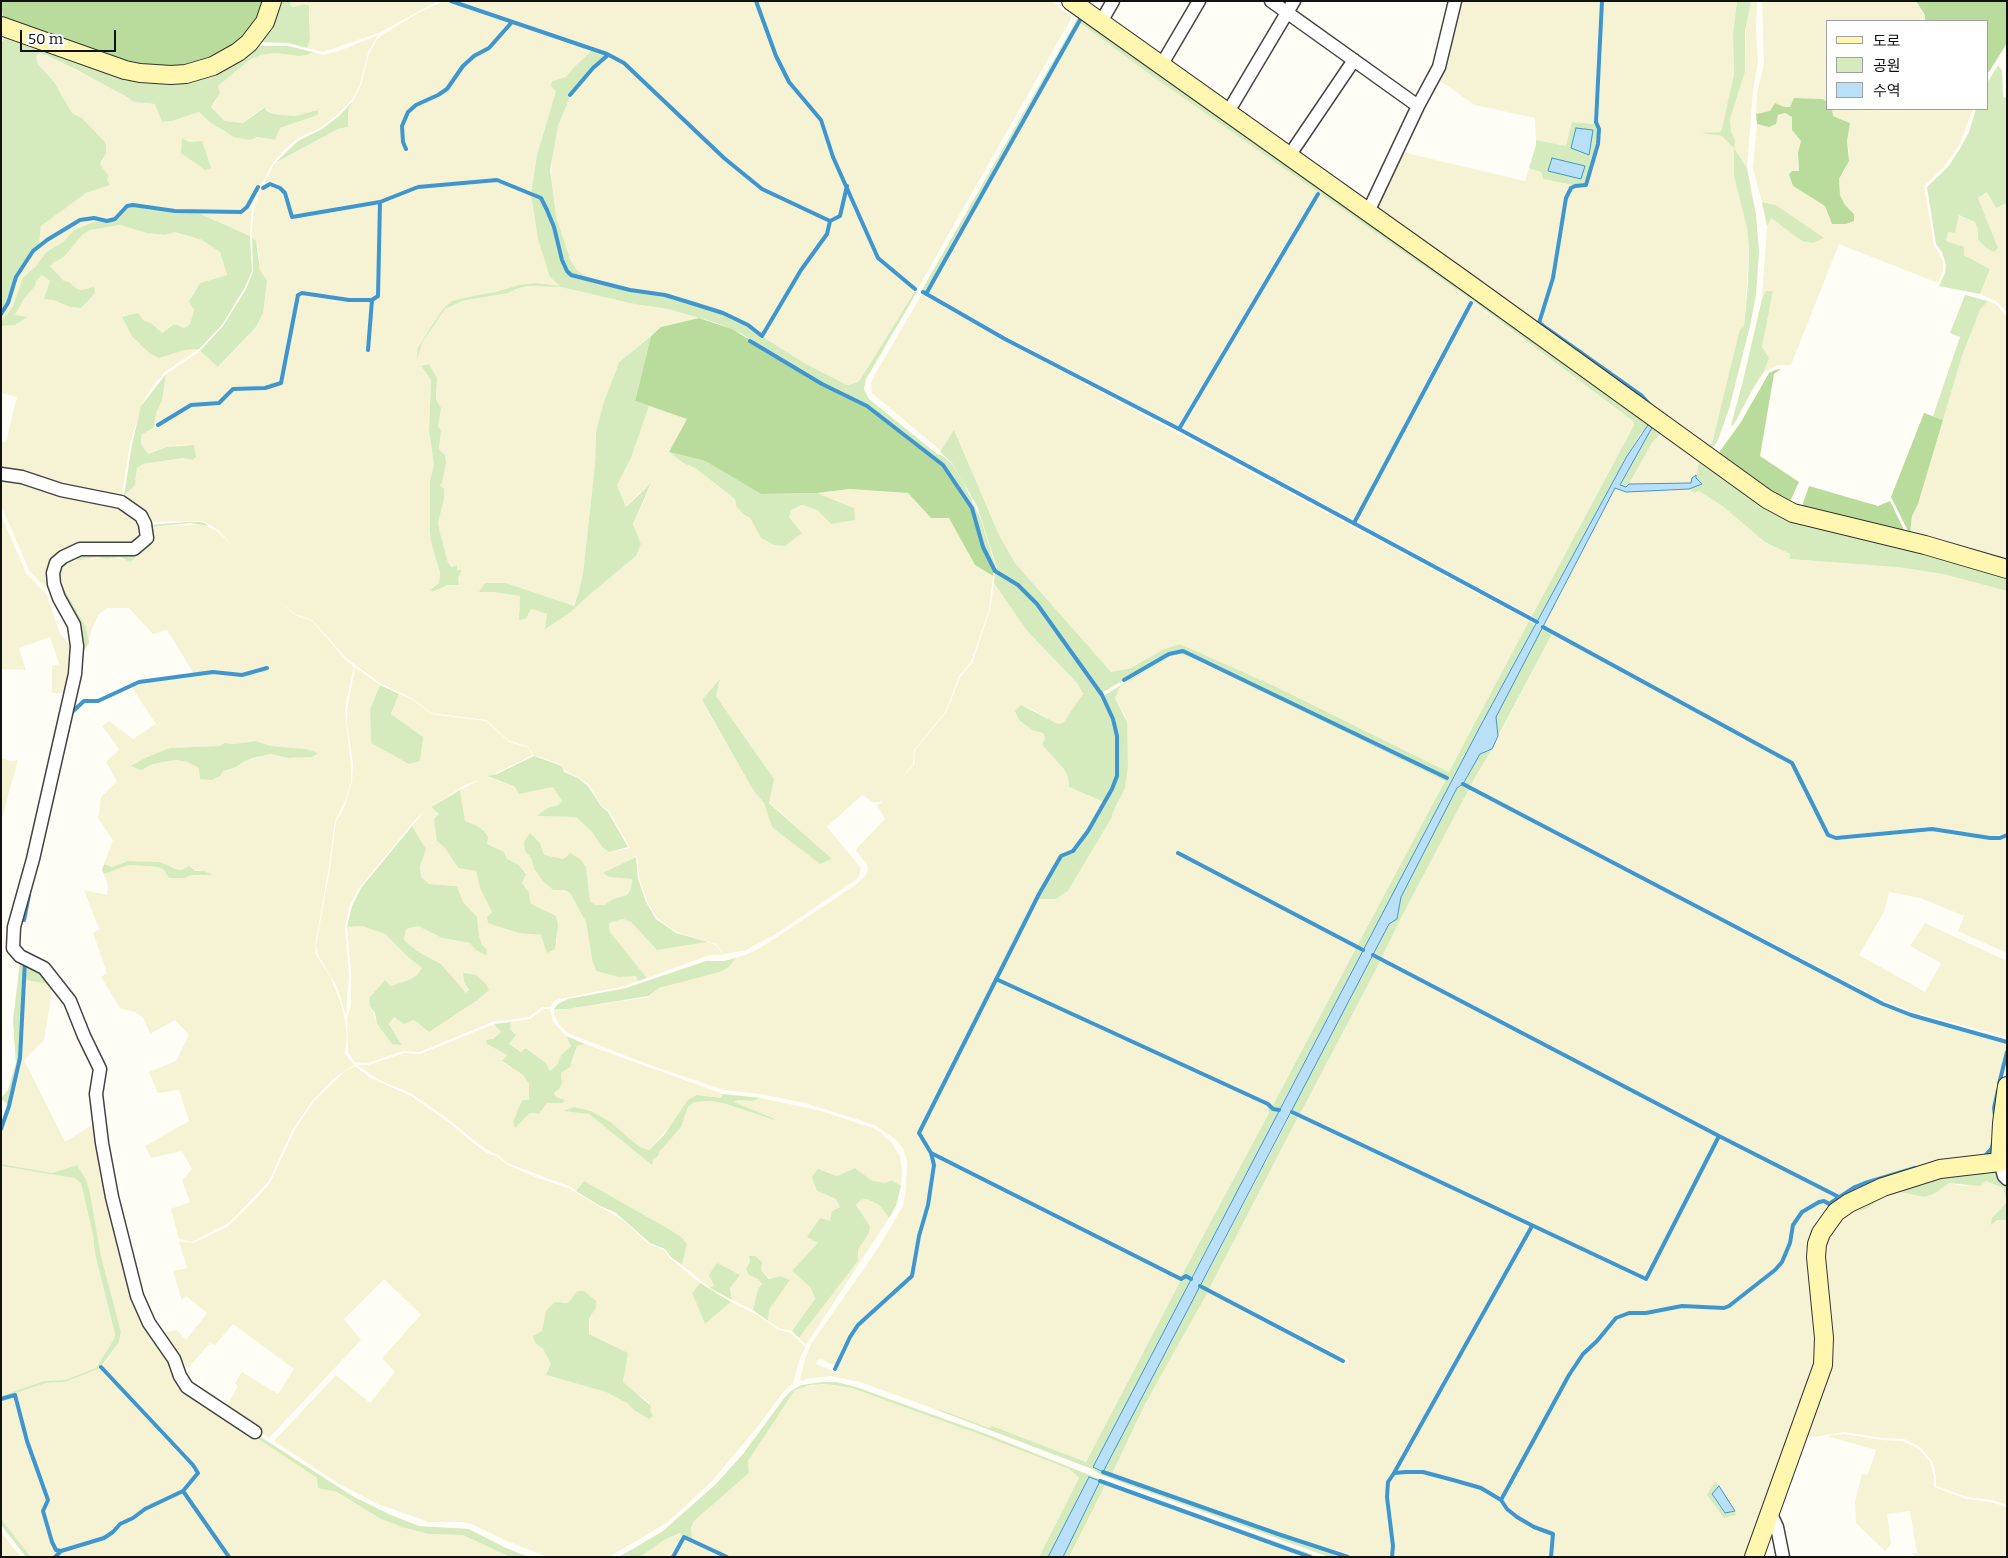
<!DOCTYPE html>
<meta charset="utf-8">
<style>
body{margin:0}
#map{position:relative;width:2008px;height:1558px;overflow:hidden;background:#fffdf5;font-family:Bitter,"Noto Sans KR",serif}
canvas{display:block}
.frame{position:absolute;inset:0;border:2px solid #111;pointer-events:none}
.legend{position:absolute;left:1826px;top:20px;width:162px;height:90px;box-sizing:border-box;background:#fff;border:1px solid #a0a0a0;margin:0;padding:6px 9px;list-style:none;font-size:15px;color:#111}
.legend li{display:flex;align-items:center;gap:10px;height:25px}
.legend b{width:25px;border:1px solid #a0a0a0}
.scale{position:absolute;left:20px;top:30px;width:96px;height:22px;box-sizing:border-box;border:2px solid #111;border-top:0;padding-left:6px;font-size:15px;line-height:18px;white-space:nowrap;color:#111;-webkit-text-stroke:4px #fff;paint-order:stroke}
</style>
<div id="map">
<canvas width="2008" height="1558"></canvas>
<div class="frame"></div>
<ul class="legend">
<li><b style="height:6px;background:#fff6b0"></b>도로</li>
<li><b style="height:14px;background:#d5ebbd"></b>공원</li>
<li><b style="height:14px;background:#b9e0f7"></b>수역</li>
</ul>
<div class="scale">50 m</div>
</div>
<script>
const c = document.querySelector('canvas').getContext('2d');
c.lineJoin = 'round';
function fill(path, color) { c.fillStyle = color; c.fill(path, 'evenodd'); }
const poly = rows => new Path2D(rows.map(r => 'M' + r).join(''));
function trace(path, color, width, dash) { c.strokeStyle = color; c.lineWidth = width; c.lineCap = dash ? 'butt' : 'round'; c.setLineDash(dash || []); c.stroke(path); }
fill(poly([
 [291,1,438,1,381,32,323,52,307,48,310,40,310,14,304,4,293,7,290,5],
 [444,1,449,1,510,22,489,47,470,58,462,65,446,88,416,104,407,112,400,126,405,149,407,148,402,126,408,113,417,105,448,90,463,67,475,57,490,49,512,23,592,50,574,67,556,91,537,155,531,193,497,179,478,180,418,186,380,202,293,216,286,192,281,187,270,183,262,187,274,164,338,129,348,127,348,110,361,85,369,54,376,41,382,35,418,13],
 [453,1,754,1,774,55,788,83,819,120,832,158,846,186,839,216,830,220,763,188,725,157,624,63,607,53],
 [757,1,1051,1,1072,17,918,288,916,288,879,257,834,157,822,119,790,82,776,55],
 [1458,1,1601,1,1594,120,1595,124,1572,122,1566,146,1536,140,1535,118,1475,105,1440,81],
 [1603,1,1737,1,1733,34,1734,75,1725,118,1720,132,1706,133,1722,136,1728,140,1735,140,1731,131,1730,119,1745,72,1746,19,1751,1,1757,1,1756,28,1758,63,1753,90,1747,168,1734,149,1734,176,1747,228,1749,250,1744,327,1740,330,1712,443,1705,448,1653,406,1644,396,1540,322,1553,279,1567,198,1572,189,1588,185,1596,157,1600,130,1598,124],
 [1762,1,1916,1,1925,15,1925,21,1827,21,1827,102,1823,99,1794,98,1790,107,1756,114,1757,92,1764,64],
 [1080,23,1155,78,1317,191,1178,426,1007,337,928,293],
 [378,35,368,53,360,84,352,100,338,114,322,127,298,138,284,150,273,163,260,187,256,187,246,206,241,211,175,210,133,204,127,206,115,218,107,220,94,217,80,220,39,246,41,226,86,193,110,185,107,178,109,176,100,164,104,159,104,141,82,118,72,113,63,97,38,63,36,57,38,54,46,55,115,90,134,102,155,104,163,122,172,121,199,112,224,132,275,140,280,128,318,115,318,110,295,116,273,114,264,107,242,123,225,121,211,107,216,101,218,86,251,59,261,55,275,53,298,56,307,55,313,52,323,55,339,51],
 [609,56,623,64,724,159,762,189,829,222,826,234,800,269,762,334,749,324,724,313,665,294,630,289,584,275,577,270,570,259,556,216,551,185,552,156,558,126,570,97,592,71],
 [1832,109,1973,109,1959,145,1943,168,1924,186,1934,245,1943,261,1943,271,1938,283,1839,244,1791,365,1778,365,1764,372,1769,358,1762,347,1773,291,1766,291,1762,299,1767,226,1770,217,1802,241,1809,229,1776,205,1762,202,1753,168,1757,124,1762,125,1785,113,1792,117,1792,130,1802,141,1798,153,1799,171,1793,186,1825,206,1832,224,1854,214,1845,205,1840,195,1839,179,1846,168,1849,153,1847,141,1850,123,1833,116],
 [1402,152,1525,181,1529,168,1541,172,1543,179,1573,185,1569,188,1565,197,1552,278,1537,323,1377,207,1376,201],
 [497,181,531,195,538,239,566,288,634,304,668,309,699,318,661,327,619,362,614,374,596,432,595,464,583,573,579,591,573,606,506,583,485,583,480,592,494,592,521,596,519,610,526,619,531,609,548,614,545,628,571,612,588,596,636,556,641,544,633,525,651,484,639,493,626,507,617,485,631,458,649,406,688,419,669,452,683,463,695,468,735,499,736,506,743,514,750,518,761,538,802,533,789,517,791,510,802,505,817,510,831,524,854,508,817,493,850,489,908,493,931,518,949,517,975,565,993,576,989,610,971,662,959,676,946,711,914,750,913,765,898,782,914,765,915,750,947,711,960,677,972,663,990,610,994,583,1029,633,1077,683,1083,695,1063,723,1058,725,1037,712,1021,705,1034,731,1043,733,1045,738,1042,745,1064,769,1068,777,1069,787,1104,802,1073,850,1060,855,1039,893,918,1134,930,1154,933,1165,927,1205,918,1236,911,1276,857,1325,849,1336,836,1364,830,1364,822,1359,817,1360,816,1364,836,1372,851,1337,859,1325,914,1276,920,1236,929,1205,935,1165,933,1156,1181,1280,1086,1462,992,1426,989,1428,947,1412,932,1408,860,1382,831,1376,809,1378,802,1381,800,1379,805,1359,811,1344,877,1250,903,1206,906,1187,907,1161,903,1148,895,1139,875,1125,805,1103,760,1094,724,1090,647,1064,570,1034,560,1026,554,1014,554,1009,567,1009,649,997,659,988,720,972,729,967,736,958,755,951,777,937,857,884,865,876,868,870,867,864,856,851,858,847,885,819,877,805,880,804,883,800,880,802,873,802,862,795,827,827,861,868,858,878,776,934,746,950,737,952,723,954,716,944,676,932,657,918,647,901,639,878,637,857,635,855,636,857,604,873,609,877,632,879,631,889,627,895,613,899,604,905,596,905,590,901,586,867,564,859,544,855,540,843,525,851,531,858,534,869,543,881,553,890,565,890,570,893,586,922,592,959,630,976,637,976,638,981,625,986,560,999,555,1001,550,1007,542,1007,529,1017,492,1022,420,1052,403,1051,369,1063,354,1062,348,1052,348,1046,347,1019,351,1004,351,973,347,927,362,926,385,934,408,957,422,968,417,975,411,979,391,986,385,980,369,998,377,1024,392,1044,402,1044,389,1024,394,1016,414,1020,429,1032,476,1001,463,973,464,982,469,990,466,994,441,964,417,951,404,940,406,929,418,926,442,938,470,943,477,950,487,950,482,945,478,936,479,929,471,910,463,902,457,886,429,884,421,877,420,867,426,849,412,826,424,812,416,819,359,888,349,907,345,928,349,974,346,1016,337,987,318,955,316,945,329,874,336,821,344,808,352,782,353,764,347,723,347,710,355,667,380,685,370,709,371,743,423,737,391,714,399,694,412,699,431,714,486,721,509,742,527,747,533,755,488,777,514,786,519,794,553,787,563,800,558,805,547,808,538,816,576,817,592,832,602,847,609,852,630,848,609,811,601,805,589,785,578,777,565,771,562,765,534,755,527,746,509,741,486,720,431,713,412,698,381,684,346,658,312,620,295,614,277,599,295,615,312,621,345,659,354,667,347,698,345,711,351,765,351,782,346,799,335,821,328,873,315,945,316,955,330,976,341,1004,345,1020,347,1038,345,1054,354,1065,337,1076,313,1100,293,1129,269,1181,230,1222,192,1242,179,1239,171,1209,190,1202,182,1180,192,1169,182,1151,151,1158,145,1146,189,1121,179,1090,158,1093,149,1072,176,1061,189,1035,175,1020,150,1034,143,1017,134,1012,120,1008,101,977,107,973,93,933,99,929,84,890,107,895,108,886,104,874,129,865,158,867,164,870,169,878,184,878,192,875,212,875,204,871,178,870,160,862,128,861,112,867,104,864,113,840,98,818,101,797,117,781,106,762,119,749,102,726,109,721,133,739,156,724,131,686,138,683,156,679,214,673,242,676,255,674,272,667,242,674,213,671,194,674,167,630,153,634,129,608,107,608,99,614,91,631,89,643,86,627,59,580,60,567,73,556,91,559,98,557,106,559,113,557,126,560,136,558,150,544,151,527,202,524,217,531,233,546,218,530,203,521,149,522,123,501,124,496,131,490,136,479,137,468,143,464,183,458,192,460,186,445,167,447,148,454,141,444,141,435,153,428,157,411,162,401,166,374,200,351,219,367,256,327,263,313,258,247,252,237,252,228,254,208,261,189,270,185,285,193,292,218,380,204,377,296,373,299,349,299,302,292,297,294,281,382,265,387,233,388,218,402,206,402,184,407,155,427,185,409,206,404,219,404,234,389,265,389,282,383,299,295,302,294,348,301,371,301,368,350,373,301,379,297,381,203,418,188],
 [519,285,555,287,528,286,516,289,508,293,462,301,453,304,445,309,422,343,418,357,418,348,434,322,443,309,453,301,467,297,495,292],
 [429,364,437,378,436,399,439,403,440,412,438,426,441,431,439,449,445,455,439,485,444,490,444,499,438,523,440,533,448,562,457,570,462,570,458,578,448,585,432,592,431,588,439,583,440,573,431,542,430,481,434,464,429,431,431,380,421,367],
 [720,681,716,696,763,763,769,802,822,850,772,827,765,803,753,790,702,701],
 [255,741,271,746,306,749,312,757,288,758,271,754,263,756,245,761,236,767,223,771,199,768,187,762,176,760,150,765,147,757,170,748,220,746,224,743,235,744],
 [479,780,460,790,465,821,475,825,487,844,504,852,507,859,519,865,526,873,522,883,527,888,530,903,545,910,558,925,556,932,557,941,542,935,519,933,492,912,480,888,476,871,458,868,445,848,437,841,439,814,431,807,465,785],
 [259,188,252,207,250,236,196,212,241,213,248,207],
 [847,189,876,259,915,291,860,380,856,383,847,385,806,364,763,337,802,270,827,235,831,222,841,217],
 [1987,192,1996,208,2007,203,2007,312,1996,301,1980,294,1990,269,1964,255,1946,241,1948,232,1955,233,1959,215,1975,222,1978,230,1998,248,1978,198],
 [1320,193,1470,299,1354,520,1183,428],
 [94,219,107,222,92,222,74,230,63,242,46,252,36,266,23,279,13,306,1,322,1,315,9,304,9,298,17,278,33,252,48,241,81,222],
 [120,225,147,233,165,235,175,232,202,240,220,252,227,275,200,283,191,296,194,310,190,324,184,328,173,324,162,333,151,323,144,321,159,358,185,350,199,349,165,372,153,386,143,402,130,444,121,500,1,471,1,442,6,442,17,397,1,393,1,326,15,325,27,318,15,315,24,299,31,291,36,281,42,275,50,281,45,299,53,300,70,307,81,308,87,302,82,290,77,289,69,282,64,281,50,266,53,263,64,257,82,235,90,230],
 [922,294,1005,341,1529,621,1450,772,1270,684,1180,644,1162,650,1131,668,1111,672,1015,563,999,535,954,431,941,451,872,393,871,383,874,376],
 [1988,301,1996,304,2007,317,2007,563,1910,535,1912,516,1918,504,1962,356,1980,310],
 [1474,303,1633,421,1634,425,1532,616,1357,522],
 [1661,434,1699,460,1696,475,1692,478,1692,483,1629,484,1653,441],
 [1,476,99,500,136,514,145,534,135,546,65,552,53,592,42,584,29,570,1,505],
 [1615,488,1689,489,1694,493,1699,491,1721,505,1765,542,1790,554,1789,559,1897,567,1943,574,2007,591,2007,833,1990,837,1930,827,1841,836,1830,834,1793,762,1544,625],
 [1,515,26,573,47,595,60,634,73,647,71,674,63,693,52,693,52,666,59,664,50,637,19,648,26,670,1,669],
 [1552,634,1791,764,1829,838,1838,840,1931,831,1990,840,2007,837,2007,953,1958,931,1964,916,1920,898,1889,892,1885,910,1859,955,1925,992,1941,963,1910,946,1925,923,2007,961,2007,1037,1913,1012,1886,1002,1470,786,1492,749],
 [1181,654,1193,658,1445,781,1357,946,1178,852,1177,853,1356,948,1272,1107,1269,1103,1182,1063,998,979,1038,899,1056,899,1068,891,1112,817,1112,814,1125,788,1128,767,1125,715,1115,698,1120,687,1171,656],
 [1,757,10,761,18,760,1,822],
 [1469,789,1883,1006,1911,1017,2007,1044,1993,1108,1993,1142,1991,1148,1982,1157,1913,1167,1865,1182,1840,1195,1719,1135,1382,957,1402,916],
 [623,919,631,922,657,950,708,942,716,945,723,955,710,955,647,978,610,932,609,923],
 [1381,960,1717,1137,1645,1278,1300,1114],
 [25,980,53,985,44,1040,24,1060,65,1142,95,1123,123,1256,190,1394,317,1478,319,1488,337,1492,381,1519,405,1528,428,1534,463,1535,510,1557,230,1557,185,1492,199,1473,194,1465,102,1367,119,1342,121,1332,101,1256,90,1193,77,1165,52,1173,1,1164,1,1132,10,1106,21,1058],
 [997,980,1267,1105,1269,1113,1181,1277,932,1153,925,1141,921,1134],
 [544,1009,550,1009,553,1022,566,1036,571,1046,561,1055,557,1065,550,1071,546,1063,527,1048,521,1052,509,1044,516,1035,510,1029,511,1022,530,1019],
 [494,1024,501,1032,487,1044,507,1055,502,1062,523,1075,529,1084,529,1100,522,1100,517,1113,515,1128,530,1113,539,1114,547,1103,561,1103,564,1100,556,1097,554,1093,562,1082,561,1073,566,1070,573,1061,577,1046,585,1044,723,1094,721,1098,697,1095,649,1150,640,1147,630,1138,591,1111,581,1112,589,1114,645,1159,653,1160,658,1156,658,1152,681,1127,688,1107,694,1102,710,1101,723,1103,774,1120,775,1119,733,1102,737,1100,752,1101,761,1098,821,1111,873,1128,880,1132,892,1143,900,1157,902,1173,901,1186,892,1180,885,1183,871,1180,855,1168,837,1176,826,1172,817,1191,836,1199,840,1207,819,1243,792,1271,811,1288,815,1300,792,1331,778,1328,768,1321,769,1310,790,1280,781,1276,770,1279,761,1270,750,1262,749,1275,758,1279,762,1285,758,1289,753,1310,732,1300,730,1288,739,1275,714,1285,710,1288,682,1265,687,1244,672,1231,583,1182,576,1191,571,1187,507,1163,498,1155,490,1152,477,1143,448,1119,412,1094,379,1080,357,1065,368,1065,404,1053,420,1054],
 [355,1066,371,1078,411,1096,447,1121,476,1145,489,1154,497,1156,506,1164,535,1177,570,1189,624,1221,649,1244,664,1250,670,1258,700,1283,692,1293,705,1324,731,1302,758,1315,777,1329,791,1333,806,1347,800,1358,793,1383,783,1392,759,1425,711,1482,668,1522,609,1557,547,1557,507,1541,472,1524,462,1522,429,1522,378,1504,339,1484,274,1441,336,1375,370,1403,395,1372,382,1358,421,1315,384,1279,344,1319,361,1340,269,1438,225,1409,238,1386,235,1383,242,1372,278,1394,294,1369,233,1324,215,1345,210,1343,188,1368,177,1358,162,1333,177,1330,186,1340,207,1313,186,1296,182,1301,173,1271,187,1268,179,1241,193,1243,227,1227,255,1200,270,1183,295,1129,314,1101,345,1071],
 [577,1291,596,1308,591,1315,589,1334,627,1353,623,1382,628,1388,649,1402,650,1410,649,1419,635,1411,627,1403,606,1392,546,1375,551,1364,543,1349,535,1343,533,1336,542,1331,562,1302,568,1303],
 [1298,1117,1529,1226,1387,1482,1386,1497,1392,1546,1391,1557,1350,1556,1155,1491,1112,1474,1145,1404,1208,1292,1345,1364,1348,1360,1209,1289],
 [1719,1138,1837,1197,1829,1203,1824,1200,1819,1201,1801,1212,1792,1225,1789,1243,1781,1261,1774,1269,1728,1305,1724,1307,1681,1304,1646,1313,1629,1312,1616,1318,1597,1341,1582,1353,1568,1375,1500,1499,1481,1488,1453,1479,1423,1471,1396,1471,1532,1227,1646,1282],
 [1,1166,74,1178,81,1183,93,1235,95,1254,115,1334,114,1339,96,1368,64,1380,44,1381,1,1396],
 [1986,1181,2003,1188,2007,1202,1992,1218,1992,1224,1997,1220,2007,1220,2007,1505,1992,1500,1967,1497,1936,1486,1936,1476,1932,1461,1920,1447,1904,1439,1882,1438,1844,1432,1814,1437,1807,1436,1822,1392,1829,1314,1825,1244,1836,1224,1847,1214,1866,1209,1873,1205,1881,1198,1887,1195,1899,1192,1924,1197,1934,1194,1949,1183,1966,1186],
 [867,1199,879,1205,889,1218,806,1345,799,1338,858,1261,858,1250,869,1233,870,1226,856,1205,861,1200],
 [1824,1202,1832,1210,1826,1218,1820,1347,1751,1557,1552,1557,1554,1533,1534,1526,1518,1516,1507,1509,1502,1500,1570,1376,1584,1354,1598,1342,1621,1317,1629,1314,1647,1314,1682,1306,1724,1309,1729,1306,1776,1270,1786,1257,1791,1243,1794,1225,1797,1218,1810,1208],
 [1715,1482,1719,1486,1736,1515,1707,1496],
 [100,1368,196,1473,183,1491,144,1508,132,1518,117,1525,113,1532,104,1537,61,1550,57,1549,52,1541,45,1517,44,1512,49,1500,28,1441,15,1393,46,1383,65,1382],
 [827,1384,852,1388,964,1429,969,1429,1069,1469,1079,1478,1039,1557,727,1557,692,1539,691,1528,694,1521,749,1473,748,1461,795,1390,804,1387],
 [14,1396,26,1442,47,1500,42,1511,43,1517,51,1542,56,1551,59,1552,53,1557,31,1557,1,1518,1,1400],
 [1844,1434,1882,1440,1903,1441,1919,1449,1930,1462,1934,1476,1934,1487,1966,1499,1991,1502,2007,1507,2007,1557,1915,1557,1912,1553,1917,1553,1910,1511,1887,1514,1891,1544,1885,1551,1856,1523,1855,1501,1862,1474,1868,1474,1876,1450,1827,1436],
 [1406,1473,1422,1473,1480,1489,1500,1501,1506,1510,1517,1518,1534,1528,1552,1535,1550,1557,1393,1557,1388,1497,1389,1482,1394,1474],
 [1105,1485,1307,1557,1069,1557],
 [183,1493,228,1557,56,1557,61,1553,105,1539,114,1533,119,1527,133,1519,145,1509],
 [1,1532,21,1557,1,1557],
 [680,1532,682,1537,672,1557,640,1557,664,1540],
 [684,1538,723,1557,675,1557]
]), '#f6f3d4');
fill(poly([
 [276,1,291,1,290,5,293,7,304,4,309,6,310,40,307,48,288,43,255,42],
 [1737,1,1751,1,1745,31,1745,72,1730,119,1731,131,1735,140,1734,148,1747,168,1756,215,1759,251,1756,295,1750,326,1729,409,1718,440,1708,455,1372,208,1376,201,1378,207,1642,398,1653,409,1705,448,1712,443,1740,329,1744,327,1748,283,1749,250,1747,228,1734,176,1734,148,1722,136,1701,133,1720,132,1722,128,1734,75,1733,34],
 [1080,14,1766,502,2007,573,2007,591,1943,574,1897,567,1789,559,1790,554,1765,542,1721,505,1699,491,1694,493,1689,489,1702,484,1696,478,1699,460,1661,434,1653,441,1629,484,1626,487,1620,485,1653,424,1641,433,1627,456,1538,620,1532,616,1634,425,1633,421,1470,299,1155,78,1080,23,1081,18,926,292,922,290],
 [6,35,252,46,288,46,313,52,307,55,298,56,275,53,261,55,251,59,218,86,220,93,211,107,225,121,243,123,265,107,267,111,273,114,295,116,318,110,318,115,280,128,275,140,257,137,250,140,234,137,211,123,199,112,172,121,162,122,155,104,134,102,127,97,77,70,46,55,38,54,36,57,38,64,54,82,72,113,82,118,104,141,106,145,106,153,100,164,109,176,107,179,110,185,86,193,41,226,39,246,32,250,16,277,7,298,7,303,1,312,1,44],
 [592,50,606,55,594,65,568,96,570,97,558,126,550,170,556,216,570,259,577,270,584,275,607,283,572,274,567,270,548,209,541,198,531,193,537,155,556,91,551,86,552,81,566,77,574,67],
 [1998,65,2002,71,2003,97,2007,98,2007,203,1996,208,1987,192,1978,198,1998,248,1994,252,1985,247,1978,239,1978,230,1975,222,1959,215,1955,233,1948,232,1946,241,1964,247,1964,255,1990,269,1980,294,1939,286,1945,273,1946,265,1942,252,1936,244,1927,187,1948,167,1961,147,1969,132,1976,109,1987,109,1987,83],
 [353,101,348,110,348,127,338,129,275,163,298,141,322,129,339,116],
 [1572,122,1595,124,1598,130,1596,145,1585,184,1573,185,1543,179,1541,172,1529,168,1536,145,1536,140,1566,146],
 [182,138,189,142,202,141,211,168,205,170,181,153],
 [531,195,540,199,547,210,553,227,561,260,566,271,571,276,629,291,665,296,723,314,748,326,763,337,806,364,847,385,856,383,860,380,915,291,917,292,866,379,864,389,869,399,937,454,943,456,952,464,963,482,981,520,996,568,995,570,984,547,973,508,944,464,868,405,822,383,742,334,717,323,668,309,634,304,561,287,528,286,516,289,508,293,462,301,445,309,422,343,417,360,418,348,429,330,443,309,452,301,467,297,495,292,519,285,535,283,560,286,550,277,538,239],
 [1762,202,1776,205,1824,238,1813,243,1802,241,1771,218,1767,226],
 [133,206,145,209,196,212,250,236,252,271,245,287,222,325,199,349,185,350,159,358,149,353,132,336,122,317,138,313,144,321,151,323,162,333,174,324,184,328,190,324,194,310,189,301,200,283,227,275,220,252,202,240,175,232,165,235,147,233,120,225,90,230,82,235,64,257,53,263,50,266,64,281,69,282,77,289,82,290,94,287,95,293,87,302,81,308,70,307,53,300,44,299,50,281,42,275,36,281,35,286,24,299,15,315,28,317,15,325,1,326,1,322,13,306,23,278,36,266,46,252,63,242,74,230,93,222,116,220,127,207],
 [252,237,256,241,260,270,267,281,263,313,256,327,218,367,200,351,223,326,246,289,253,272],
 [1766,291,1773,291,1762,347,1769,358,1764,372,1755,385,1733,426,1731,425,1743,381,1762,299],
 [1965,295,1988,301,1980,310,1962,356,1943,420,1933,416,1960,337,1950,333],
 [651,336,635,401,649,406,631,458,617,485,626,507,651,483,633,524,641,544,636,556,588,596,571,612,545,629,547,614,531,609,526,619,519,620,520,596,494,592,479,592,485,583,506,583,574,606,579,591,583,573,595,464,596,432,604,402,619,362],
 [429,364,437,378,436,399,441,408,438,426,441,431,439,449,445,455,446,464,442,483,440,485,444,489,444,499,438,523,440,533,448,562,452,567,457,565,457,570,462,570,458,578,459,585,448,585,432,592,431,589,439,583,440,573,431,542,430,532,430,481,434,464,429,431,431,380,421,366],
 [166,374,162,401,157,411,153,428,141,435,141,444,148,454,167,447,194,445,196,457,192,460,183,458,143,464,137,468,135,485,124,496,132,444,141,406],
 [954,430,999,535,1015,563,1111,672,1131,668,1162,650,1180,644,1270,684,1449,772,1529,621,1535,625,1482,723,1364,949,1357,946,1445,781,1193,658,1181,654,1171,656,1120,687,1115,698,1127,722,1128,767,1125,788,1112,814,1112,817,1068,891,1056,899,1038,899,1062,856,1074,852,1089,832,1113,789,1118,776,1118,736,1114,718,1103,696,1175,653,1183,652,1194,656,1446,778,1447,777,1184,650,1168,653,1102,693,1038,604,1019,584,996,571,997,568,977,506,952,463,940,452],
 [669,452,705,461,761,494,817,493,854,508,855,520,831,524,817,510,802,505,791,510,789,517,802,533,785,546,774,545,761,538,750,518,743,514,736,506,735,499,695,468,683,463],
 [188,522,202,522,209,526,191,523,151,527,150,544,130,562,120,557,106,559,98,557,80,560,73,556,60,567,59,580,86,627,89,643,84,651,78,651,56,585,58,563,77,552,135,550,148,525],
 [995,572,1018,586,1036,605,1101,696,1112,719,1116,736,1117,776,1104,802,1069,787,1068,777,1064,769,1042,745,1045,738,1043,733,1034,731,1019,720,1015,711,1021,705,1058,724,1063,723,1083,694,1077,683,1029,633,1016,615,994,583],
 [1542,628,1552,634,1498,736,1496,717],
 [720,679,716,696,774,779,769,803,832,859,820,864,772,827,764,803,753,790,702,700],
 [380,685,399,694,391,714,423,737,420,761,409,764,371,743,370,709],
 [255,741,271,746,306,749,318,753,312,757,288,758,271,754,253,758,245,761,236,767,223,771,220,776,212,780,200,779,199,768,187,762,176,760,164,762,150,765,141,770,131,766,147,757,170,748,220,746,224,743,235,744],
 [1492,749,1470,786,1464,783,1480,754],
 [534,756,562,766,564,772,578,778,588,786,601,806,608,812,628,847,609,852,602,847,592,832,576,817,537,816,547,808,558,805,562,801,553,787,519,794,514,786,487,776,497,774],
 [1462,785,1469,789,1402,916,1382,957,1374,953,1389,924,1397,919,1401,897,1457,788],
 [460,790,465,821,475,825,484,831,488,837,487,844,504,852,507,859,519,865,526,874,522,883,529,892,530,903,556,916,558,925,555,949,547,953,541,935,519,933,488,923,487,917,492,912,480,888,476,871,458,868,445,848,437,841,434,819,439,814,431,807],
 [412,826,426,849,420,867,421,877,429,884,457,886,463,902,477,917,479,936,482,945,487,950,486,955,476,950,470,943,442,938,418,926,406,929,404,940,417,951,441,964,466,993,469,990,464,982,463,973,476,975,486,984,489,990,476,1001,429,1032,414,1020,404,1024,394,1017,389,1024,402,1045,392,1044,377,1024,375,1013,370,1006,369,998,385,980,391,986,411,979,417,975,422,968,408,957,385,934,362,926,347,927,352,906,361,888],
 [530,833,540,843,544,855,564,859,570,853,580,859,586,867,590,901,596,905,604,905,613,899,627,895,631,889,632,879,609,877,603,873,636,857,638,879,646,902,656,919,676,933,708,942,657,950,631,922,623,919,609,923,610,932,647,978,638,981,636,976,619,977,596,971,592,959,586,922,570,893,565,890,553,890,543,881,534,869,531,858,525,851,524,842],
 [128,861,160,862,178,870,182,870,189,866,195,871,204,871,213,875,192,875,184,878,169,878,164,870,158,867,129,865,104,874,102,870,104,864,112,867],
 [1356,948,1362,952,1279,1110,1273,1108,1272,1107],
 [1372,956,1381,960,1300,1114,1292,1110],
 [736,958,729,967,720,972,659,988,649,996,567,1009,554,1009,558,1004,568,999,626,988,706,961,724,961],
 [20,961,24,961,19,1058,8,1105,3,1100,1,1101,1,1098,8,1090,16,1063,13,1021],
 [26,961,29,962,53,985,25,980],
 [511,1022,510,1029,516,1035,509,1044,521,1052,526,1048,546,1063,550,1071,557,1065,561,1055,571,1046,566,1036,585,1044,577,1046,570,1067,561,1073,562,1082,560,1088,554,1093,556,1097,565,1100,562,1103,547,1103,539,1114,530,1113,515,1128,513,1122,522,1100,529,1100,529,1084,523,1075,502,1061,507,1055,487,1044,486,1040,493,1039,501,1032,494,1024],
 [723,1094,761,1098,752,1101,738,1100,734,1102,775,1119,774,1120,723,1103,710,1101,694,1102,688,1107,681,1127,659,1152,658,1156,653,1160,652,1165,589,1114,564,1111,574,1107,591,1111,610,1122,640,1147,649,1150,664,1135,688,1100,697,1095,721,1098],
 [1267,1105,1272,1110,1279,1112,1191,1278,1186,1275,1181,1277,1269,1113],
 [1291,1114,1298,1117,1209,1289,1201,1285],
 [1,1164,52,1173,77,1165,86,1180,90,1193,101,1256,121,1332,119,1342,100,1368,65,1382,46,1383,1,1398,1,1396,44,1381,65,1380,96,1368,114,1339,115,1334,95,1254,93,1235,81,1183,74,1178,1,1166],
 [1997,1167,2007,1182,2007,1220,1997,1220,1991,1225,1992,1218,2007,1202,2003,1188,1986,1181,1980,1186,1949,1183,1934,1194,1924,1197,1899,1192,1887,1195,1866,1209,1847,1214,1832,1226,1825,1235,1825,1244,1832,1356,1827,1380,1807,1436,1801,1434,1820,1383,1826,1358,1826,1335,1818,1255,1820,1242,1829,1223,1838,1213,1861,1198,1908,1180,1941,1171],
 [855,1168,871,1180,885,1183,892,1180,901,1186,896,1206,889,1218,879,1205,867,1199,861,1200,856,1205,870,1226,869,1233,858,1250,858,1261,799,1338,792,1331,815,1299,811,1288,792,1271,818,1243,807,1237,820,1218,830,1221,832,1211,840,1207,836,1199,817,1191,812,1177,818,1169,837,1176],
 [584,1181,672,1231,682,1238,687,1244,682,1265,671,1257,665,1249,650,1243,615,1212,600,1206,576,1191],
 [749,1256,755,1256,762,1262,761,1270,769,1279,781,1276,790,1280,769,1310,768,1321,753,1310,758,1289,762,1284,758,1279,749,1275,746,1269,750,1262],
 [717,1263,740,1275,730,1288,732,1300,710,1288,714,1285,709,1275],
 [1186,1277,1191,1280,1093,1467,1103,1473,1277,1535,1345,1557,1329,1557,1101,1475,1092,1469,932,1408,947,1412,989,1428,992,1426,1086,1462,1181,1280],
 [700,1283,731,1302,705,1324,692,1293],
 [1199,1287,1208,1292,1145,1404,1112,1474,1103,1471],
 [577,1291,584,1291,596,1301,596,1308,591,1315,589,1320,589,1334,628,1353,623,1382,651,1406,650,1410,653,1416,649,1419,635,1411,627,1403,606,1392,546,1375,551,1364,543,1349,535,1343,533,1336,542,1331,546,1311,555,1302,568,1303],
 [823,1382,836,1382,856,1387,989,1435,1102,1480,1319,1557,1313,1557,1089,1477,1048,1557,1039,1557,1079,1478,1069,1469,969,1430,964,1429,852,1388,827,1384,811,1385,795,1390,748,1461,749,1473,694,1521,691,1528,692,1539,684,1535,682,1537,680,1533,664,1540,640,1557,619,1557,663,1531,716,1484,743,1454,785,1397,791,1391,801,1385],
 [186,1389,354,1497,391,1515,419,1526,469,1529,504,1547,529,1557,510,1557,463,1535,428,1534,405,1528,381,1519,337,1492,318,1488,317,1478,190,1394],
 [1715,1481,1719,1486,1712,1495,1724,1513,1735,1511,1736,1515,1724,1518,1707,1495],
 [1099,1483,1105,1485,1069,1557,1063,1557],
 [1,1518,6,1525,31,1557,26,1557,1,1525]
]), '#d5ebbd');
fill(poly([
 [1,1,264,1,258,19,240,40,209,61,177,68,138,66,3,19],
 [1916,1,2007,1,2007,43,1989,72,1987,71,1987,21,1925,21,1925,15],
 [1794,98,1823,99,1827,102,1827,109,1832,109,1833,116,1850,123,1847,141,1849,161,1839,179,1840,195,1845,205,1854,214,1854,221,1846,224,1832,224,1825,206,1793,186,1789,174,1792,171,1799,171,1798,153,1801,141,1792,130,1792,117,1785,113,1778,115,1776,124,1769,127,1757,124,1756,114,1770,111,1775,103,1784,107,1790,107],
 [699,318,732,329,750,340,750,341,821,385,866,406,943,466,971,509,982,547,988,561,994,571,993,576,975,565,949,518,931,518,908,493,850,489,817,493,761,494,705,461,669,452,687,419,635,401,651,336,661,327],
 [1781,369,1774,374,1760,456,1799,482,1788,506,1720,458,1720,451,1741,422,1769,373,1775,370],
 [1924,413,1943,420,1918,504,1912,516,1910,535,1891,497],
 [1809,486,1878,506,1890,501,1908,538,1801,509]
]), '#b9dc9c');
const water = poly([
 [1576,128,1593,130,1589,155,1571,148,1576,128],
 [1552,158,1585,166,1581,179,1548,171,1552,158],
 [1650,422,1654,424,1620,485,1626,487,1629,484,1691,483,1692,478,1696,475,1696,478,1702,484,1689,489,1626,492,1615,488,1496,717,1498,736,1492,749,1480,754,1463,784,1457,788,1401,897,1397,919,1389,924,1103,1472,1093,1467,1482,723,1627,456,1650,422],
 [1089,1477,1100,1481,1063,1557,1048,1557,1089,1477],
 [1719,1486,1735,1511,1725,1513,1712,1494,1719,1486]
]);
fill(water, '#b9e0f7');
trace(water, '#3f96cf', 1);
trace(poly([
 [451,1,607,54,624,63,724,158,762,189,830,221],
 [756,1,776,56,789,82,821,120,833,157,878,258,915,289],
 [1602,1,1596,122,1599,129,1598,144,1586,185,1575,186,1571,188,1566,198,1553,278,1539,323,1642,396,1650,405],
 [570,95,593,68,608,55],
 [406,149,403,142,402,126,408,112,416,105,438,95,447,89,463,66,474,56,489,48,512,22],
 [263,188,270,184,280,188,285,193,292,217,380,202,418,187,497,180,541,198,547,210,554,227,562,260,567,271,571,275,630,290,665,295,688,302,723,313,748,325,762,336,801,270,827,234,830,221,840,216,847,186],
 [923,292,1005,339,1179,429,1537,622],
 [926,294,1080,20],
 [1,314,8,303,16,277,33,251,47,240,80,220,94,218,107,221,115,219,127,206,133,205,175,211,241,212,247,207,258,187],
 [750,341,822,384,867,406,943,465,972,508,983,547,995,571,1018,585,1037,604,1102,695,1113,719,1117,736,1117,776,1112,789,1088,831,1073,851,1061,856,1039,894,919,1133,931,1153,934,1165,928,1205,919,1236,912,1276,858,1325,850,1337,835,1369],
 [368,350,372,300],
 [158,425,191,405,219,403,233,389,265,388,281,383,298,295,302,293,349,300,372,300,378,296,380,202],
 [1179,429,1318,194],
 [1354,523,1471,303],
 [1543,627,1792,763,1828,835,1836,838,1932,829,1990,838,2000,838,2007,835],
 [1124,680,1169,654,1183,651,1447,778],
 [71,713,84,701,98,701,139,682,213,672,242,675,267,668],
 [1463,784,1883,1004,1911,1015,2007,1042],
 [1178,853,1363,950],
 [24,920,29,895],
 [1373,955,1719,1136,1839,1197],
 [996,979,1268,1104,1273,1109,1279,1110],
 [1999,1084,2007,1052],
 [1292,1112,1646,1279,1719,1136],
 [1995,1116,1994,1108,1998,1090],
 [1,1129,9,1106,20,1058,25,961],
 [931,1153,1181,1279,1186,1276,1191,1279],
 [1984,1157,1992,1148,1993,1143],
 [1200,1286,1343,1361],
 [1,1399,15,1395,27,1441,48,1500,43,1511,52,1542,56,1550,61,1551,104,1538,113,1532,120,1524,133,1518,145,1509,183,1491,198,1473,193,1465,101,1367],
 [1103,1472,1278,1534,1348,1557],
 [1394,1473,1532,1226],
 [1100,1481,1310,1557],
 [183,1491,229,1557],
 [1501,1500,1569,1375,1583,1354,1597,1341,1616,1318,1629,1313,1646,1313,1682,1306,1724,1308,1729,1306,1775,1270,1782,1262,1790,1243,1793,1225,1802,1212,1819,1202,1824,1201,1829,1204,1855,1187,1865,1183,1915,1168],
 [55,1557,61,1551],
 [673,1557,684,1537,727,1557],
 [1392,1557,1393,1546,1387,1497,1388,1482,1394,1473,1406,1472,1423,1472,1453,1480,1481,1488,1501,1500,1507,1509,1517,1517,1534,1527,1553,1534,1551,1557]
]), '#3f96cf', 4);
const street = poly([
 [1271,1,1418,106,1368,212],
 [1101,22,1113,1],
 [1162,64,1199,1],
 [1418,106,1439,67,1455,1],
 [1228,112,1294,1],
 [1289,156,1354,60],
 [1,474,22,477,61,490,121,502,141,516,145,524,147,538,134,549,80,549,63,557,56,563,53,573,54,584,59,598,74,625,77,646,75,674,33,859,14,927,13,948,20,956,44,968,70,1001,84,1036,100,1069,96,1094,102,1143,112,1197,137,1296,149,1323,174,1359,180,1376,187,1387,255,1432],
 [2000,1162,2004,1176,2007,1179],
 [1770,1512,1777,1527,1783,1557]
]);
const secondary = poly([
 [1071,1,1465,281,1767,499,1793,513,1925,545,2007,569],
 [1,26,125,70,140,73,171,75,186,74,213,66,238,52,249,43,265,22,272,1],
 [1754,1557,1823,1365,1824,1338,1816,1257,1817,1244,1821,1233,1836,1212,1849,1203,1883,1187,1940,1169,2000,1162,2002,1123,2007,1086]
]);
trace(street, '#444', 15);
trace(secondary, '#333', 20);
trace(street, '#fff', 12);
trace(secondary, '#fff6b0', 18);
</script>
